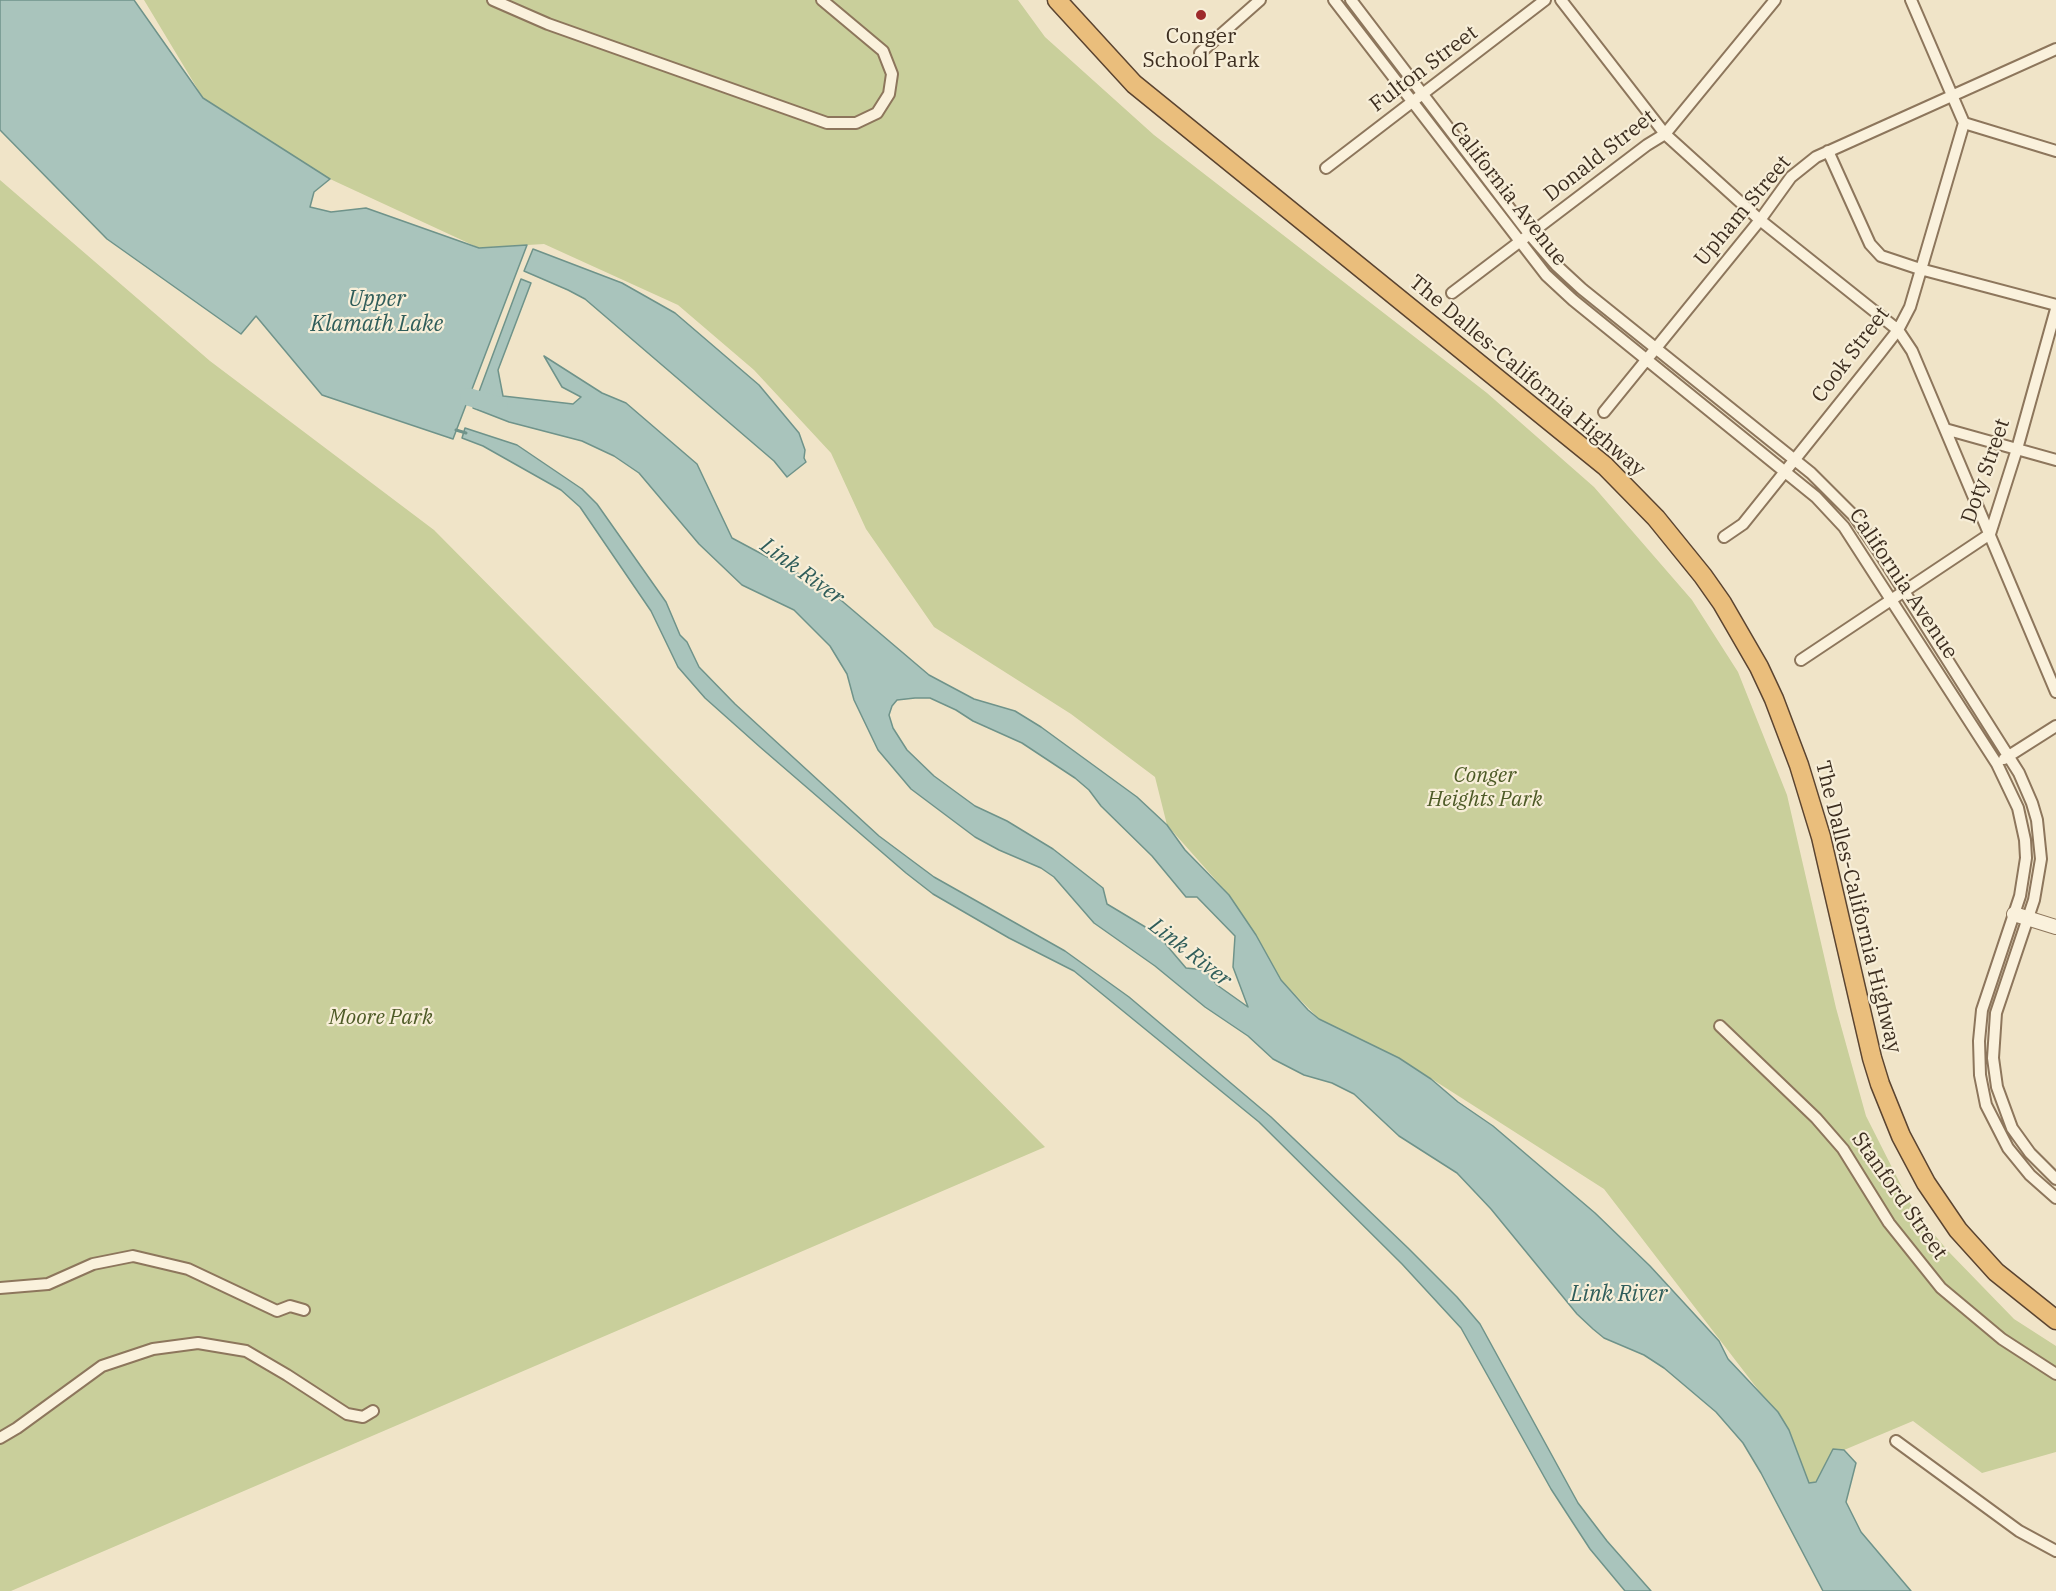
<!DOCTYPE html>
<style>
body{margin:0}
canvas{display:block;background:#f0e4c8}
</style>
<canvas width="2056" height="1591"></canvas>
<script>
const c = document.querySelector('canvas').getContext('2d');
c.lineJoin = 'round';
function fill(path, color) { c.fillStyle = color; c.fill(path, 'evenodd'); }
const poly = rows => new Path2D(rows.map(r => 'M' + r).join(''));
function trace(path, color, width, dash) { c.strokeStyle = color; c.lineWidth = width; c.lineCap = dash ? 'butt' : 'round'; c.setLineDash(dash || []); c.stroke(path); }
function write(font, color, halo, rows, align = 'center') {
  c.font = font + ' "IBM Plex Serif",serif'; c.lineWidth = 4.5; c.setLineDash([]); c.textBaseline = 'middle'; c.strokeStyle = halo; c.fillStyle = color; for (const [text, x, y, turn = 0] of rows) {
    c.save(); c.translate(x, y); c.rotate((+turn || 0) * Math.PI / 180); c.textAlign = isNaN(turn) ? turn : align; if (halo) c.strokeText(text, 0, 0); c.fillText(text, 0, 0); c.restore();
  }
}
fill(poly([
 [144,0,1018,0,1045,37,1154,135,1487,393,1594,487,1692,600,1738,672,1787,795,1836,1008,1866,1116,1913,1209,1948,1251,2014,1319,2056,1346,2056,1452,1982,1473,1913,1421,1844,1450,1833,1449,1816,1482,1809,1484,1789,1430,1604,1189,1399,1058,1319,1019,1281,980,1229,895,1167,825,1155,777,1071,714,934,627,866,529,831,453,754,370,678,305,544,244,479,248,330,179,203,98],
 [0,180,210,361,434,530,1045,1147,11,1591,0,1591]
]), '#c9cf9b');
const water = poly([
 [0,0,134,0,203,98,330,179,314,192,310,207,331,212,366,208,479,248,527,245,453,439,322,395,256,316,241,334,107,239,0,130,0,0],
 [533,249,622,283,675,313,759,385,799,433,805,450,804,458,806,462,787,477,774,461,585,299,568,290,524,271,533,249],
 [521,279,531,283,498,370,503,396,573,404,581,397,562,387,544,356,602,393,626,403,697,464,732,538,829,590,929,675,974,699,1015,711,1041,727,1137,797,1167,825,1185,850,1229,895,1256,935,1281,980,1308,1010,1319,1019,1399,1058,1431,1079,1458,1102,1493,1126,1595,1213,1650,1266,1719,1341,1728,1359,1778,1412,1789,1430,1809,1483,1816,1482,1833,1449,1844,1450,1856,1463,1846,1502,1861,1532,1911,1591,1823,1591,1761,1473,1743,1443,1716,1412,1664,1368,1644,1355,1604,1338,1593,1329,1577,1314,1491,1209,1457,1173,1399,1136,1354,1094,1332,1083,1304,1075,1273,1059,1248,1036,1205,1007,1155,966,1094,923,1054,877,1041,868,999,850,975,837,911,789,878,750,854,700,847,674,830,646,794,610,742,585,699,544,639,473,614,456,582,441,509,422,473,408,521,279],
 [915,698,930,698,956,710,973,721,1022,743,1075,778,1089,790,1101,806,1152,856,1186,897,1197,897,1235,936,1233,967,1248,1007,1217,985,1206,970,1186,968,1157,934,1107,904,1103,888,1053,849,1007,821,975,806,934,776,907,750,893,728,889,715,892,706,897,700,915,698],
 [465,428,517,445,582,489,597,504,666,602,680,635,687,642,699,667,735,704,879,836,934,877,1065,951,1129,997,1271,1117,1408,1248,1457,1297,1480,1324,1578,1503,1607,1541,1651,1591,1625,1591,1590,1549,1551,1489,1461,1328,1402,1264,1259,1122,1074,971,1009,938,933,894,906,873,760,747,705,698,678,667,651,611,580,507,561,490,483,446,462,438,465,428]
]);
fill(water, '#a9c4bc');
trace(water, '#6f938a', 1.5);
trace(poly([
 [456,430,466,433]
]), '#6f938a', 3);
trace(poly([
 [469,397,499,406]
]), '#a9c4bc', 18);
const minor = poly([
 [493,0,548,24,827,123,856,123,877,113,889,94,892,74,883,51,822,0],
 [1334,0,1546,275,1573,300,1816,497,1844,527,1997,764,2018,808,2025,840,2026,858,2020,896,1982,1010,1979,1041,1980,1075,1986,1105,2008,1148,2030,1175,2056,1198],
 [1351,0,1530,235,1556,265,1582,289,1811,473,1855,517,1881,555,2019,773,2032,803,2037,820,2041,859,2034,900,1996,1013,1993,1058,1997,1087,2012,1128,2030,1153,2056,1179],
 [1561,0,1665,134,1760,220,1898,330,1912,351,2056,692],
 [1200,53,1260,0],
 [1964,123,2056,151],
 [1828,151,1870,244,1881,256,1920,269,2056,305],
 [1326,168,1545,0],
 [1452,293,1647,145,1665,134,1775,0],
 [1604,412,1760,220,1791,177,1816,157,2056,49],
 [1945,429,2056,460],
 [1724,537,1743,524,1880,353,1898,330,1910,307,1964,123,1911,0],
 [1801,660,1990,534,2017,449,2056,309],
 [2004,759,2056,726],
 [1720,1026,1816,1118,1843,1149,1889,1223,1941,1288,2002,1339,2056,1374],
 [0,1288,48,1284,93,1264,133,1256,188,1269,277,1311,290,1306,304,1310],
 [0,1438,17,1428,102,1366,153,1349,198,1343,246,1351,287,1375,347,1414,363,1417,373,1411],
 [1896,1441,2019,1531,2056,1551]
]);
const tertiary = poly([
 [2014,914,2056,927]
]);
const trunk = poly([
 [1057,0,1134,84,1605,466,1656,518,1703,576,1722,603,1759,667,1774,699,1799,765,1821,837,1872,1058,1880,1084,1901,1136,1926,1183,1958,1230,1996,1272,2056,1320]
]);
trace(minor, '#8d765c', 14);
trace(tertiary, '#8d765c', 16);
trace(trunk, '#5b4430', 21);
trace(minor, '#faf1dc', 10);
trace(tertiary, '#faf1dc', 14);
trace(trunk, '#eabe7c', 18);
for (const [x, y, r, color] of [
 [1201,15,6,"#9e2a2b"]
]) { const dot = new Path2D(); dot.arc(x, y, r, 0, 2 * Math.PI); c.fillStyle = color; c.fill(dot); trace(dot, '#f7eed8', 2); }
write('21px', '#3d2e20', '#f7eed8', [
 ["Conger",1201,37],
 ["School Park",1201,61]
]);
write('21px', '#3d2e20', '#f7eed8', [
 ["Fulton Street",1424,69,-37],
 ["Donald Street",1600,156,-38],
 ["California Avenue",1508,194,52],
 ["Upham Street",1743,211,-50],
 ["Cook Street",1851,355,-53],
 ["The Dalles-California Highway",1527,376,40],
 ["Doty Street",1986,471,-71],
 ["California Avenue",1903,584,56],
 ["The Dalles-California Highway",1858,907,76],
 ["Stanford Street",1899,1196,55]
]);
write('italic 21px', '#4d5a26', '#f7eed8', [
 ["Conger",1485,776],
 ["Heights Park",1485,800],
 ["Moore Park",381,1018]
]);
write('italic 22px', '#2f5d5a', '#f7eed8', [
 ["Upper",377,300],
 ["Klamath Lake",377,325],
 ["Link River",802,572,36],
 ["Link River",1190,953,38],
 ["Link River",1619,1295]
]);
</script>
